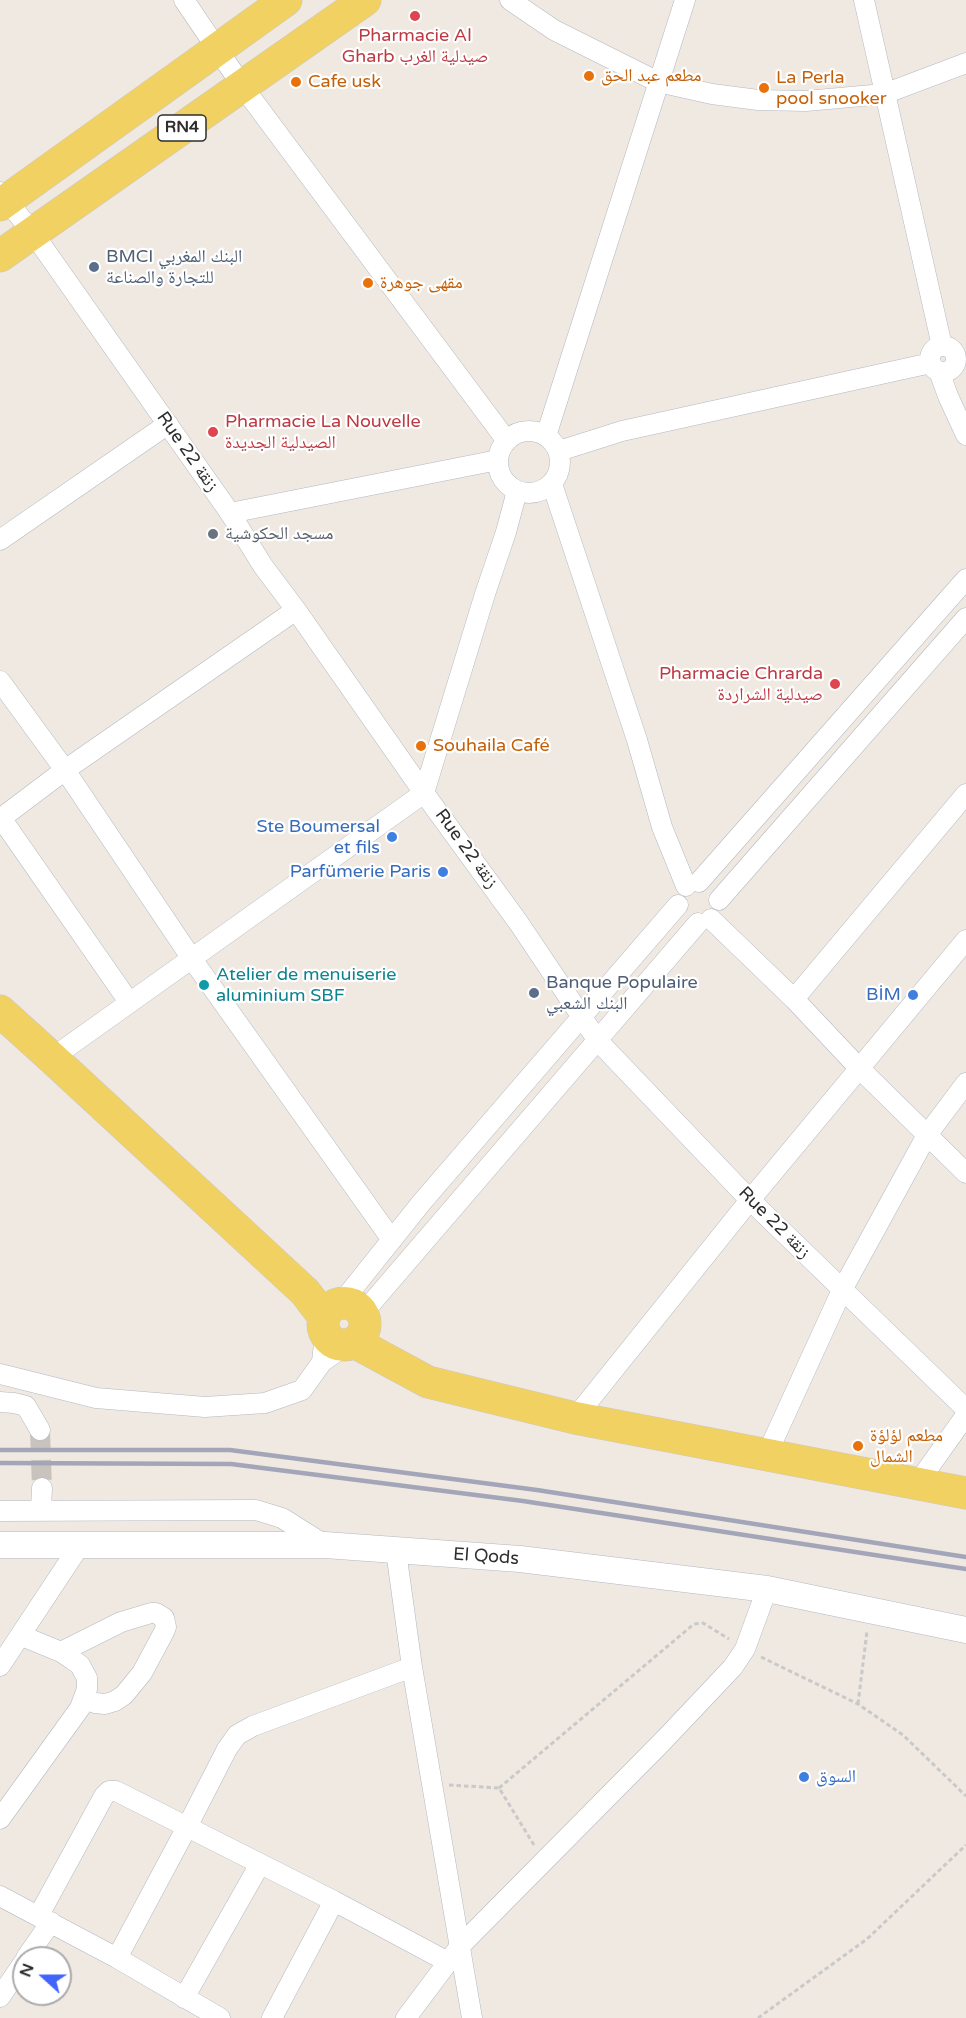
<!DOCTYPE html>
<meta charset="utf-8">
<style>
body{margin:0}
#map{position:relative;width:966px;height:2018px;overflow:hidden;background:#efe9e1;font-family:"Varela Round",sans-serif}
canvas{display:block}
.north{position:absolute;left:12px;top:1946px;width:60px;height:60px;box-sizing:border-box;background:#fff;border:2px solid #ababab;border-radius:50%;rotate:291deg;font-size:16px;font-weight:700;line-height:24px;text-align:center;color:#2e2e2e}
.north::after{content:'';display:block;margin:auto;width:21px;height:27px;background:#4264fb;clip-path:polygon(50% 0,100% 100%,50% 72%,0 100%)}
</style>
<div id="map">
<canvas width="966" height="2018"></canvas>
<div class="north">N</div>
</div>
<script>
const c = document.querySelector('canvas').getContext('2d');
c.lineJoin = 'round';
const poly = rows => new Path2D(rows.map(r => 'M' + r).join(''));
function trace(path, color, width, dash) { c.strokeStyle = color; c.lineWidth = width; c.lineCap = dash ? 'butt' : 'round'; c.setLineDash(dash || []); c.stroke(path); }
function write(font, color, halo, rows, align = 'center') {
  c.font = font + ' "Varela Round","Noto Naskh Arabic",sans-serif'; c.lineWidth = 4.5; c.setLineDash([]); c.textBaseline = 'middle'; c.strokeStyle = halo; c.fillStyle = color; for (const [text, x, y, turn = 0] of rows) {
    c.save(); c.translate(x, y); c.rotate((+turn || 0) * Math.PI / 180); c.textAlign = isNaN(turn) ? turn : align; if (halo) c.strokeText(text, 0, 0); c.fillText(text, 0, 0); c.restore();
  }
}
trace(poly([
 [40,1430,42,1488]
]), '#c8c4bd', 20, [20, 10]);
const minor = poly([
 [184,0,243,87,507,441],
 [510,0,554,30,658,82,712,94,758,100,806,101,884,94,966,63],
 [864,0,942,346],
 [0,192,33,233,230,513,263,566,296,610,424,793,518,922,598,1041,750,1200,966,1409],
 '930 359a13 13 0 1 1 26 0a13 13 0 1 1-26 0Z',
 [939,371,948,396,966,435],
 '498 462a31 31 0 1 1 62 0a31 31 0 1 1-62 0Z',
 [546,436,685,0],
 [559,451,622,431,931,363],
 [552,484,637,740,662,827,686,886],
 [230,513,498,460],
 [0,540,168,424],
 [0,681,65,770,192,959,392,1240],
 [1,818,129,1002],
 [0,819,65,770,296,610],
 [699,882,966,579],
 [719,900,966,618],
 [711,919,794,999,860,1069,966,1173],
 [794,999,966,794],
 [52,1058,424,793,485,594,506,532,517,491],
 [342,1302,422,1202,678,905],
 [363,1313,698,923],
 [325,1334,322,1362,346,1345],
 [0,1374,96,1398,205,1407,265,1403,302,1390,322,1362],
 [0,1402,14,1403,26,1406,40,1430],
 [575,1418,750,1200,966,940],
 [767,1454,842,1290,927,1135,966,1083],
 [917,1484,966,1415],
 [41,1510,42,1488],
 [0,1511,256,1510,282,1518,325,1545],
 [396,1551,412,1667,472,2018],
 [61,1652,121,1622,151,1613,156,1613,164,1618,166,1627,164,1632,142,1673,124,1695,115,1701,105,1704,95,1703,85,1699],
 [0,1666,80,1545],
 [0,1819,80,1708,87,1689,87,1678,80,1665,73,1660,61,1652,22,1636],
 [0,1896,117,1958,220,2018],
 [39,1915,104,1796,109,1791,116,1791,334,1901,448,1962],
 [26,1958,51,1922],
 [117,1958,187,1827,227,1749,237,1735,253,1726,412,1667],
 [0,1997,24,1962],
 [184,1998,260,1864],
 [272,2018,334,1901],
 [406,2018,460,1946,663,1741,733,1667,745,1649,767,1589]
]);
const tertiary = poly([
 [0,1545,325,1545,520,1559,767,1589,966,1630]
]);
const primary = poly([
 [0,205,286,0],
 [0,256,365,0],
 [0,1011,52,1058,305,1292,324,1317],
 '323 1324a21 21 0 1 1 42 0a21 21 0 1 1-42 0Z',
 [354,1342,428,1382,575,1418,966,1493]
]);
trace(minor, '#b4b7c1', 21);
trace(tertiary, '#b4b7c1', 27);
trace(primary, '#c9c9c9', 33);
trace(poly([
 [761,1657,858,1704,903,1735,966,1796],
 [858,1704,867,1631],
 [449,1785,499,1788,534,1845],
 [499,1788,694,1624,703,1623,729,1639],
 [758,2018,867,1939,966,1845]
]), '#c9c9c9', 3, [4.5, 3]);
trace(minor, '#fff', 20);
trace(tertiary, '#fff', 26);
trace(primary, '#f2d163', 32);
trace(poly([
 [0,1450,230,1450,537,1490,966,1557],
 [0,1463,231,1464,523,1501,966,1569]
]), '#a3a6b8', 4.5);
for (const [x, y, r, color] of [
 [415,16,6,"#e0444e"],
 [589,76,6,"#e8710a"],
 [296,82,6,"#e8710a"],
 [764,88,6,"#e8710a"],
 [94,267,6,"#5c6f8a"],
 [368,283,6,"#e8710a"],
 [213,432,6,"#e0444e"],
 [213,534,6,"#6b7280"],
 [835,684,6,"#e0444e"],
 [421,746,6,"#e8710a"],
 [392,837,6,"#3f7fe0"],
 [443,872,6,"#3f7fe0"],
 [204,985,6,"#0f9aa8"],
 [534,993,6,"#5c6f8a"],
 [913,995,6,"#3f7fe0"],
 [858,1446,6,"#e8710a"],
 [804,1777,6,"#3f7fe0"]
]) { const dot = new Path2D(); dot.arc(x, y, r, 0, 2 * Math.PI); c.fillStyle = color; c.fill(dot); trace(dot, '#fff', 2); }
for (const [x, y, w] of [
 [182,128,48]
]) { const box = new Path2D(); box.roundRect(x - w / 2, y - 13, w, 26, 4.5); c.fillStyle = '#fff'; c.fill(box); trace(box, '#2e2e2e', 1.5); }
write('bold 16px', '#2e2e2e', null, [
 ["RN4",182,128]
]);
write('18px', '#be3a42', '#fff', [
 ["Pharmacie Al",415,36],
 ["Gharb صيدلية الغرب",415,57],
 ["Pharmacie La Nouvelle",225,422,"left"],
 ["الصيدلية الجديدة",225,443,"left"],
 ["Pharmacie Chrarda",823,674,"right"],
 ["صيدلية الشراردة",823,695,"right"]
]);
write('18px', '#c56008', '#fff', [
 ["مطعم عبد الحق",601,76],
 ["La Perla",776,78],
 ["pool snooker",776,99],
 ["Cafe usk",308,82],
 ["مقهى جوهرة",380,283],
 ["Souhaila Café",433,746],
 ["مطعم لؤلؤة",870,1436],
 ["الشمال",870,1457]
], 'left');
write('18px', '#4e5e75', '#fff', [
 ["BMCI البنك المغربي",106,257],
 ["للتجارة والصناعة",106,278],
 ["Banque Populaire",546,983],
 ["البنك الشعبي",546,1004]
], 'left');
write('18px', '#2e2e2e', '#fff', [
 ["Rue 22 زنقة",187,452,55],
 ["Rue 22 زنقة",466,849,54],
 ["Rue 22 زنقة",774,1223,45],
 ["El Qods",486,1557,4]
]);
write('18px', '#5b616d', '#fff', [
 ["مسجد الحكوشية",225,534]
], 'left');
write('18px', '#366cbe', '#fff', [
 ["Ste Boumersal",380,827],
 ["et fils",380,848],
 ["Parfümerie Paris",431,872],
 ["BİM",901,995],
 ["السوق",816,1777,"left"]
], 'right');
write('18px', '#0d838f', '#fff', [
 ["Atelier de menuiserie",216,975],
 ["aluminium SBF",216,996]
], 'left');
</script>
